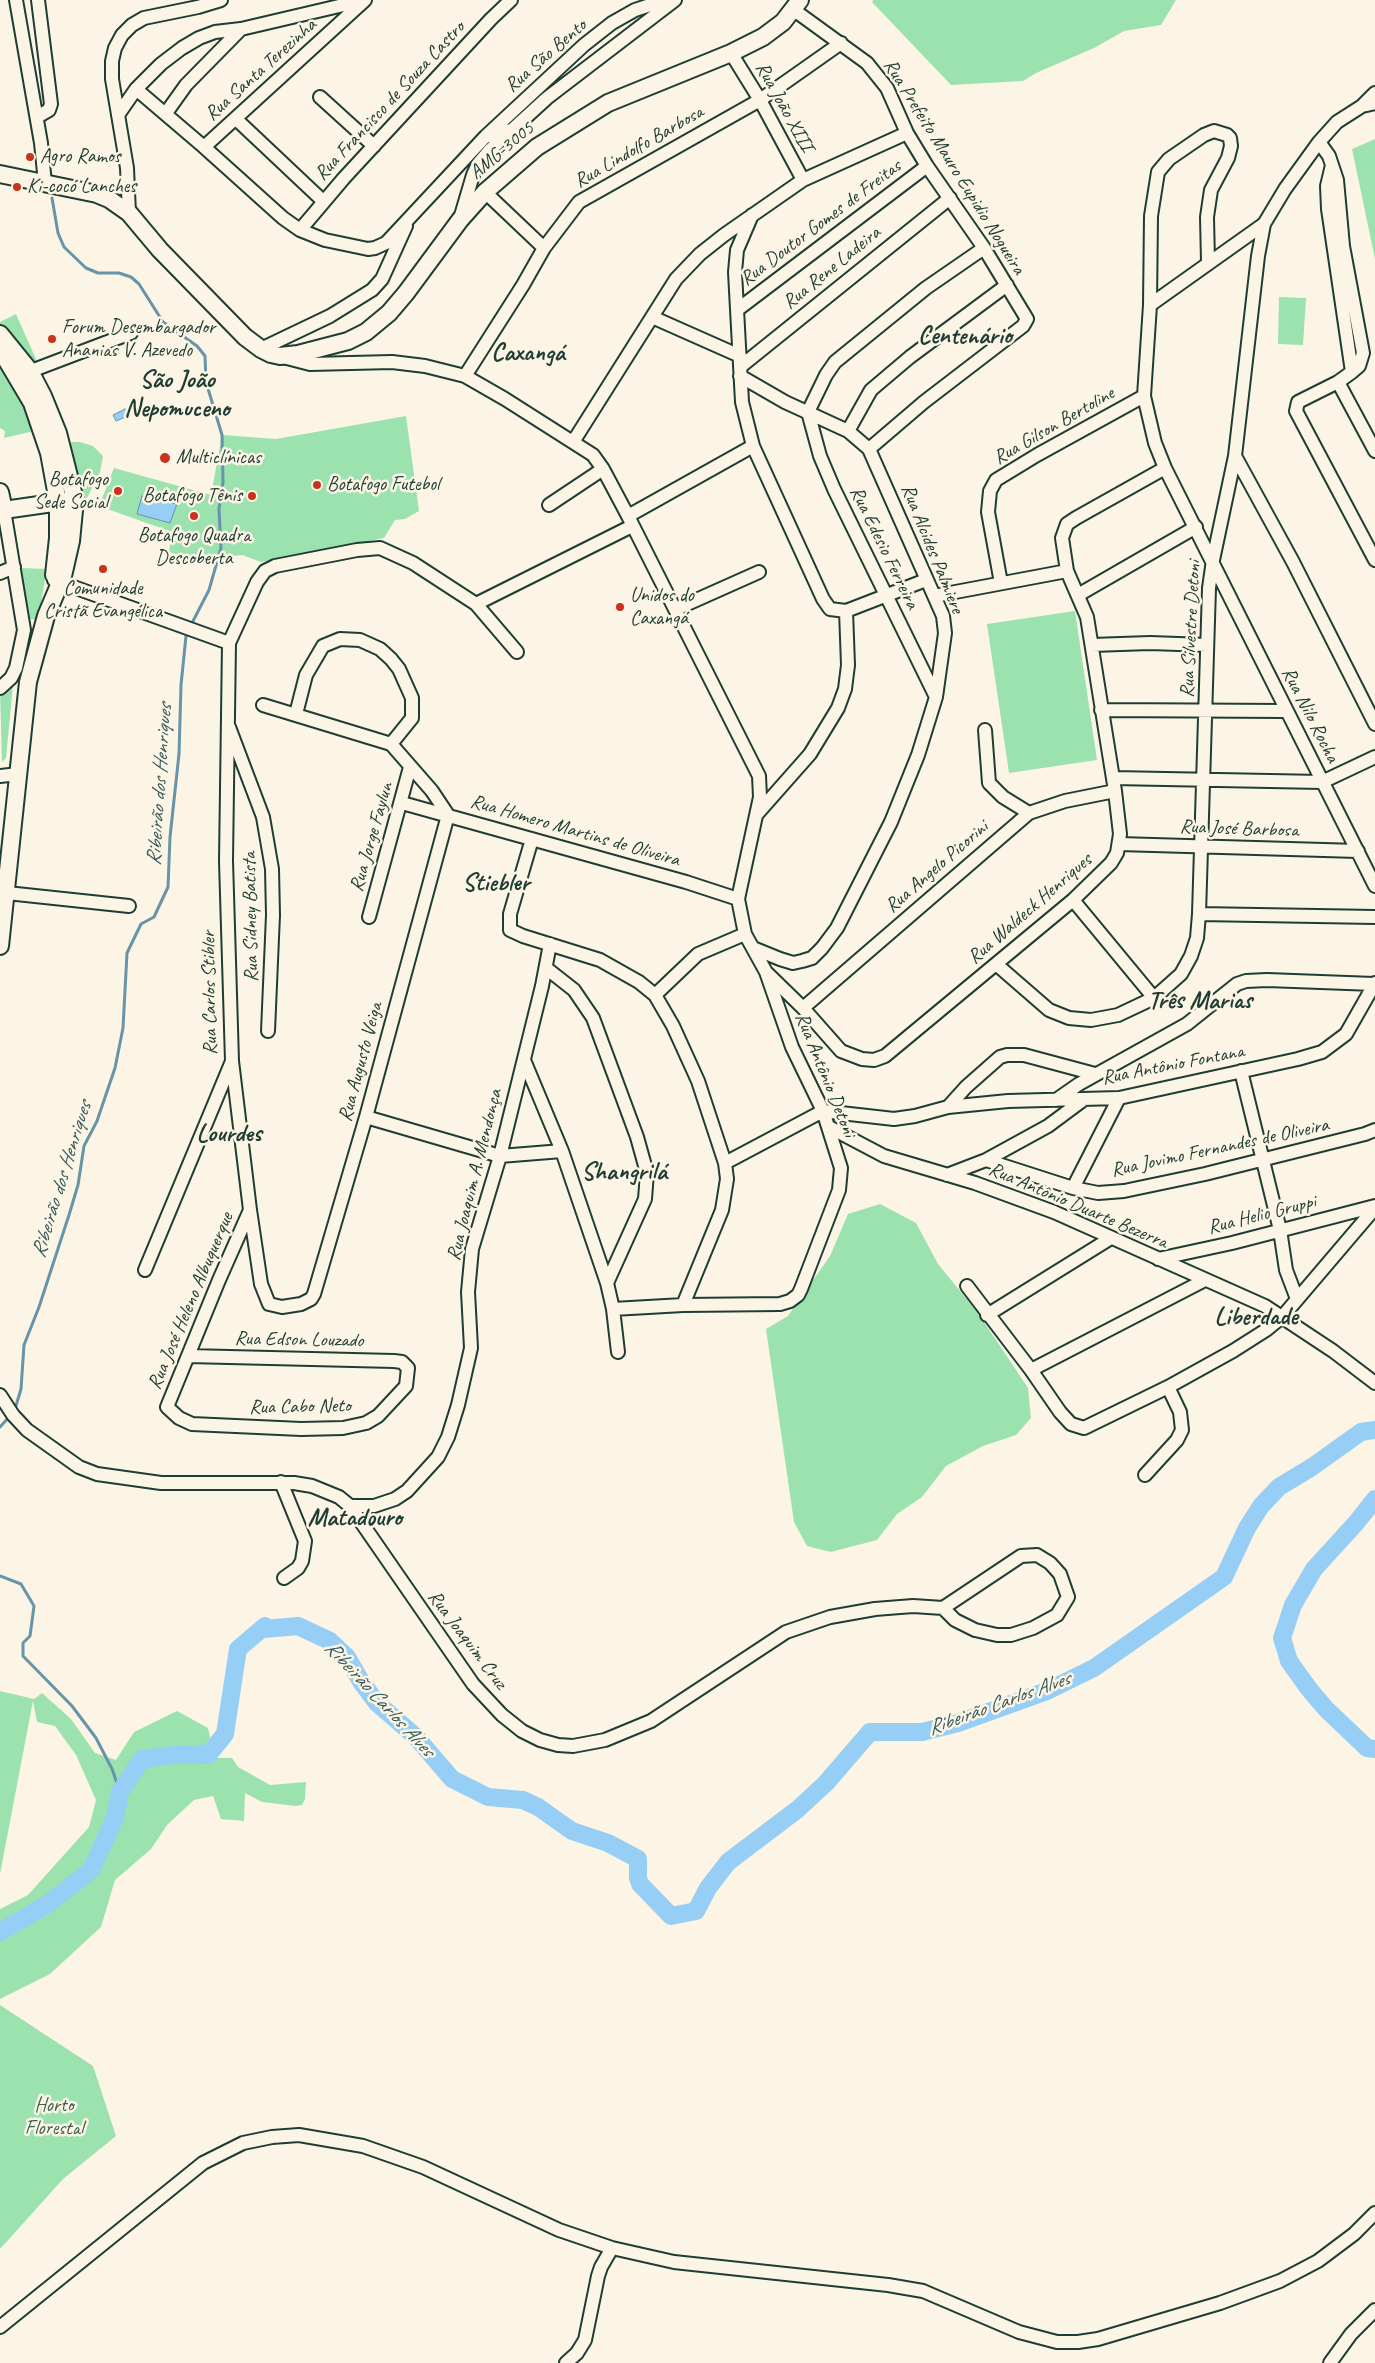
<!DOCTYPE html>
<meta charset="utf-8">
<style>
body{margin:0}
canvas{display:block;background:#fcf5e5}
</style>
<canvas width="1375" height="2363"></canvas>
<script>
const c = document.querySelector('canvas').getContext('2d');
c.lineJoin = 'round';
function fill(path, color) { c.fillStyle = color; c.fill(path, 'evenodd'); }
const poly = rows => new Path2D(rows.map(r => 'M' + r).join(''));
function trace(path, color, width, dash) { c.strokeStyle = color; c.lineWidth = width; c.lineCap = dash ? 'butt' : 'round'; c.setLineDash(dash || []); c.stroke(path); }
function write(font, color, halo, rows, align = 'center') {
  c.font = font + ' Caveat,sans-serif'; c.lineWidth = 5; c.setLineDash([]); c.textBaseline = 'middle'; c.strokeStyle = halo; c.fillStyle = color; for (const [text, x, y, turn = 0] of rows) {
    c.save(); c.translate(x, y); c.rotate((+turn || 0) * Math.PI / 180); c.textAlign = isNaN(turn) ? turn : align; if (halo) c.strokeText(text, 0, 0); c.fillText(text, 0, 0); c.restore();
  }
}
fill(poly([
 [873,0,1176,0,1161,25,1124,31,1094,48,1036,73,1023,81,951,85,872,2],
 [1375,139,1375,259,1352,149],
 [1279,297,1306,298,1303,345,1278,344],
 [16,314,39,366,29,367,0,331,0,322],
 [0,354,27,395,34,431,4,438,5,431,0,428],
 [406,416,419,511,405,519,395,520,384,538,261,562,242,555,234,556,227,562,206,563,169,552,172,532,99,506,114,468,211,495,222,435,276,439],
 [72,442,80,442,93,446,103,456,100,472,85,502,83,502,64,451],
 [21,568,47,569,38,620,30,619],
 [1075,611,1097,760,1009,773,987,624],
 [13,685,6,758,2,762,0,691],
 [880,1204,916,1223,938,1264,978,1313,1028,1388,1031,1418,1016,1435,983,1446,946,1466,922,1497,897,1514,877,1540,831,1552,807,1546,794,1522,766,1329,788,1316,830,1256,848,1214],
 [0,1691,34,1699,42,1693,71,1719,95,1753,116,1760,134,1732,177,1711,208,1728,214,1758,232,1758,238,1767,270,1785,306,1782,305,1799,302,1805,295,1806,262,1802,245,1793,244,1821,221,1819,213,1796,194,1800,167,1825,151,1849,115,1880,101,1927,50,1974,0,1999,0,1909,28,1895,89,1827,96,1800,76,1755,55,1726,37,1722,33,1701,0,1874],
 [0,2005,93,2066,116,2136,63,2179,0,2249]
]), '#9ce2af');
const water = poly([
 [125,409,128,416,116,421,113,415,125,409],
 [142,496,177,504,170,523,137,514,142,496]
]);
fill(water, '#97cef6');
trace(water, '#6794a8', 1);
trace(poly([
 [52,198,58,233,64,247,86,268,98,273,119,273,131,277,139,284,163,322,197,346,205,356,206,382,222,435,223,482,219,509,221,548,209,590,191,625],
 [15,1409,21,1389,24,1345,39,1307,69,1215,78,1185,84,1146,97,1121,115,1068,123,1028,127,953,141,924,154,917,168,887,170,837,179,754,181,685,186,636,189,631],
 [0,1427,10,1416],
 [0,1576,21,1584,34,1606,30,1636,23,1643,23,1656,72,1706,96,1738,112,1769,120,1792]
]), '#6794a8', 3);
trace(poly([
 [1375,1499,1356,1523,1314,1569,1293,1605,1282,1638,1289,1661,1309,1689,1326,1709,1367,1748,1375,1749],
 [0,1932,48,1904,91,1870,115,1818,120,1792,142,1759,182,1754,208,1755,225,1734,238,1649,265,1626,264,1629,298,1626,330,1641,347,1657,362,1683,377,1703,416,1737,452,1779,488,1797,523,1800,538,1807,572,1831,608,1843,638,1859,638,1878,640,1884,671,1916,696,1911,708,1888,728,1862,798,1809,826,1783,870,1732,922,1732,958,1723,1047,1691,1094,1668,1224,1577,1247,1528,1261,1506,1279,1487,1312,1467,1361,1432,1375,1430]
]), '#97cef6', 18);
const minor = poly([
 [16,0,41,143,45,183],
 [794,10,867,63,887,88,907,133,927,166,984,248,1027,319,1023,326,924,402,869,449],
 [731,53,760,100,803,180],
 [136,89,204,147,283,218,300,230,325,240,368,249,375,248,386,243,485,137,511,130],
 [1375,93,1362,106,1375,103],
 [320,97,374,146],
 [166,113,186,85,241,29],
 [118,115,136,89,161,64,182,48,199,38,215,32,241,29,365,0],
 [37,117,49,110,51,104,38,0],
 [236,119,323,201],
 [486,136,584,45,612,23,635,10,665,0],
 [1319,142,1329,156,1337,180,1343,246,1363,353,1359,366,1352,372,1338,382,1298,402,1296,411,1375,560],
 [204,147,365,0],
 [1332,165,1327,186,1328,209,1352,372],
 [485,192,544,248],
 [129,213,127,168,112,79,112,61,115,48,122,35,132,25,144,18,198,7,221,0],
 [752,215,737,250,735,272,742,402,753,446,823,599,830,609,846,611,926,580],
 [460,219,473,175,478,164,490,150,547,98,675,0],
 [1264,224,1150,305,1144,396,1155,443,1165,468,1375,886],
 [300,230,344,178,491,19,511,0],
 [1150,305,1151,216,1158,172,1169,159,1204,135,1214,131,1227,135,1230,138,1231,146,1228,158,1211,190,1207,217,1208,262],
 [737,310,927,166],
 [652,317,740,356],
 [261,349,330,316,372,290,382,279,406,226],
 [283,357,310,364,392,362,425,366,465,376,505,399,593,455,603,469,628,516,759,776,760,797,738,899,745,934,766,972,792,1047,823,1111,841,1168,839,1190,801,1289,798,1295,790,1301,780,1304,683,1305,613,1309],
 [740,367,950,198],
 [23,374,131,333],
 [465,376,523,285,544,248,579,202,760,100,841,43],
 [740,376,785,402,848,431,869,449,943,616,945,633,936,697,918,755,891,822,837,928,822,948,812,958,802,961,793,963,780,959,753,948],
 [1338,382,1375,451],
 [808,412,820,456,834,489,936,697],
 [808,412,826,375,835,362,926,288,984,248],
 [848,431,871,390,910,357,1007,285],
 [573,442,676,279,700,254,724,235,803,180,907,133],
 [1235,456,1293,562,1375,724],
 [549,505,603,469],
 [628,516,753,446],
 [0,573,14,567],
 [54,580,229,643],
 [1001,583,988,512,990,491,996,480,1037,455,1144,396],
 [1078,595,1196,527],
 [934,596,1067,571],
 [476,604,632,526],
 [676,609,759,572],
 [1092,645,1150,643,1207,645],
 [0,688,11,678,16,668,24,630,4,510],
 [1101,710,1286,711],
 [296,714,306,675,323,646,340,639,360,640,380,649,391,659,399,669,412,698,412,718,391,744],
 [229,727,263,817,272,869,273,915,268,1031],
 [985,730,989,783,1003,797,1029,813],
 [0,776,18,774],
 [1113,778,1322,782,1375,757],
 [402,803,686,882,738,899],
 [757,814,810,754,838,708,845,689,848,665,846,611],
 [532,839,510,914,510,930,523,936,600,960,639,982,655,995,673,1026,698,1081,725,1163,727,1179,722,1210,683,1305],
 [1119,844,1358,851],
 [7,893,129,906],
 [1073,900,1154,998],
 [1199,914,1375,917],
 [369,917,410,767],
 [996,964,1049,1010,1069,1018,1091,1020,1118,1015,1154,998,1181,974,1191,956,1197,938,1199,914,1209,588,1213,560,1235,456,1258,256,1264,224,1285,189,1319,142,1337,122,1362,106],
 [546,968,574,990,593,1018,637,1137,647,1173,645,1199,607,1283],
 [766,972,803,1008,841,1051,862,1059,874,1060,885,1056,1073,900,1111,863,1117,853,1120,834,1115,791,1087,617,1067,571,1062,538,1067,524,1076,518,1165,468],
 [655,995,698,954,745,934],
 [803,1008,1029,813,1065,801,1115,791],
 [524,1060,562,1151,607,1283,613,1309,618,1352],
 [232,1061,250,1210,261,1284,269,1304,282,1307,301,1304,311,1299,314,1294,366,1117,448,815,432,791,391,744,263,705],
 [1241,1071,1280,1230,1286,1270,1297,1299],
 [1056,1100,1079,1084,1187,1024,1237,984,1246,981,1267,980,1374,984],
 [948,1107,966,1087,1000,1057,1007,1055,1024,1055,1095,1074],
 [823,1111,894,1119,915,1116,948,1107,1008,1101,1119,1098,1298,1059,1322,1052,1346,1034,1375,983],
 [366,1117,500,1156,562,1151],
 [829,1127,884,1156,975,1183,1054,1212,1265,1306,1333,1351,1375,1383],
 [986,1160,1073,1188,1098,1193,1124,1191,1205,1174,1365,1134,1375,1130],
 [725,1163,823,1111],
 [947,1175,986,1160,1048,1126,1083,1100],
 [1073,1188,1119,1098],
 [1158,1259,1232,1243,1375,1206],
 [145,1270,232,1061,226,861,229,643,257,582,265,571,275,566,357,550,380,548,413,563,476,604,517,652],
 [967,1286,1031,1370,1060,1412,1071,1424,1084,1428,1168,1387,1233,1351,1266,1330,1283,1316,1375,1208],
 [987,1315,1111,1238],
 [188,1356,394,1361,402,1362,408,1368,406,1386,378,1416,366,1423,343,1428,301,1429,192,1424,179,1418,167,1407,176,1385,219,1280,250,1210],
 [1031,1370,1205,1280],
 [0,1395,13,1415,27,1430,79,1467,97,1474,161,1483,294,1483,312,1486,339,1497,350,1506,473,1684,502,1715,522,1731,540,1740,558,1745,573,1746,605,1740,651,1721,786,1632,830,1617,875,1609,913,1606,943,1608,1021,1556,1037,1555,1050,1563,1060,1574,1068,1597,1057,1615,1033,1628,1011,1635,997,1635,975,1630,955,1620,943,1608],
 [1145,1475,1177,1440,1182,1430,1180,1412,1168,1387],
 [281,1482,305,1541,302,1561,298,1568,284,1578],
 [350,1506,374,1506,395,1499,407,1491,438,1457,448,1437,458,1405,471,1348,468,1292,472,1249,500,1156,542,986,550,944],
 [0,2327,203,2163,243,2143,272,2137,299,2135,363,2146,423,2167,559,2230,612,2248,674,2262,888,2285,923,2291,1019,2332,1057,2342,1078,2342,1098,2339,1220,2303,1280,2281,1318,2261,1354,2234,1375,2213],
 [566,2363,577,2353,585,2340,598,2276,601,2267,612,2248],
 [1330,2363,1351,2334,1375,2310]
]);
const major = poly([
 [0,174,97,194,109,199,129,213,160,250,245,337,261,349,271,354,280,356,298,354,348,341,366,332,389,313,406,293,460,220,485,192,537,147,608,103,731,53,763,37,783,22,800,0],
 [0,334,30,371,43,396,58,433,75,500,71,541,63,576,46,616,28,682,0,946],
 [0,349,32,403,49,453,58,502,58,538,54,575],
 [0,492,4,510,67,501]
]);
trace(minor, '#1f3d34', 16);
trace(major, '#1f3d34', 20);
trace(minor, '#fcf5e5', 12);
trace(major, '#fcf5e5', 16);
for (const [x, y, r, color] of [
 [30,157,5,"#c8321e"],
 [17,187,5,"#c8321e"],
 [52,339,5,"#c8321e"],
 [165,458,6,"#c8321e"],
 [317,485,5,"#c8321e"],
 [118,491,5,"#c8321e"],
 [252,496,5,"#c8321e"],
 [194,516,5,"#c8321e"],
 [103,569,5,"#c8321e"],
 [620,607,5,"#c8321e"]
]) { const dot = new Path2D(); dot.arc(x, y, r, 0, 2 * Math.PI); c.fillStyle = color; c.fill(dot); trace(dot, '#fcf5e5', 2); }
write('20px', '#1f3d34', '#fcf5e5', [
 ["Rua São Bento",546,56,-41],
 ["Rua Santa Terezinha",261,70,-42],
 ["Rua Francisco de Souza Castro",390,101,-47],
 ["Rua João XIII",784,107,61],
 ["Rua Lindolfo Barbosa",639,147,-30],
 ["AMG-3005",502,151,-40],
 ["Rua Prefeito Mauro Eupidio Nogueira",954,167,58],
 ["Rua Doutor Gomes de Freitas",821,223,-37],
 ["Rua Rene Ladeira",832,268,-39],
 ["Rua Gilson Bertoline",1054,426,-30],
 ["Rua Edesio Ferreira",884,548,64],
 ["Rua Alcides Palmiere",932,549,68],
 ["Rua Silvestre Detoni",1191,629,-87],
 ["Rua Nilo Rocha",1310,715,63],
 ["Rua José Barbosa",1239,829,2],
 ["Rua Homero Martins de Oliveira",575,831,16],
 ["Rua Jorge Faylun",372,837,-74],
 ["Rua Angelo Picorini",937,867,-41],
 ["Rua Waldeck Henriques",1030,909,-41],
 ["Rua Sidney Batista",251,917,-91],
 ["Rua Carlos Stibler",210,993,-91],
 ["Rua Augusto Veiga",361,1062,-75],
 ["Rua Antônio Fontana",1173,1065,-11],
 ["Rua Antônio Detoni",825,1075,68],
 ["Rua Jovimo Fernandes de Oliveira",1220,1148,-12],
 ["Rua Joaquim A. Mendonça",475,1175,-76],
 ["Rua Antônio Duarte Bezerra",1078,1206,23],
 ["Rua Helio Gruppi",1262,1215,-14],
 ["Rua José Heleno Albuquerque",191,1301,-67],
 ["Rua Edson Louzado",299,1340,1],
 ["Rua Cabo Neto",300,1407,-1],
 ["Rua Joaquim Cruz",467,1640,53]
]);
write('20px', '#1f3d34', '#fcf5e5', [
 ["Agro Ramos",40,157],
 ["Ki-cocó Lanches",27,187],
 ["Forum Desembargador",62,328],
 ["Ananias V. Azevedo",62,351],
 ["Multiclínicas",176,458],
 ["Botafogo",108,480,"right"],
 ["Sede Social",108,503,"right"],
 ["Botafogo Futebol",327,485],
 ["Botafogo Tênis",242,496,"right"],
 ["Botafogo Quadra",194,536,"center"],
 ["Descoberta",194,559,"center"],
 ["Comunidade",103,589,"center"],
 ["Cristã Evangélica",103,612,"center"],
 ["Unidos do",630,596],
 ["Caxangá",630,619]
], 'left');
write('20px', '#385e4d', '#fcf5e5', [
 ["Horto",54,2106],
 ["Florestal",54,2129]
]);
write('italic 21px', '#375a5b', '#fcf5e5', [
 ["Ribeirão dos Henriques",160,785,-86],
 ["Ribeirão dos Henriques",62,1180,-73],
 ["Ribeirão Carlos Alves",379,1699,47],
 ["Ribeirão Carlos Alves",999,1704,-20]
]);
write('bold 25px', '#1f3d34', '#fcf5e5', [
 ["Centenário",965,336],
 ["Caxangá",528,353],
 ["São João",177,380],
 ["Nepomuceno",177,409],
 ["Stiebler",496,883],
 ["Três Marias",1200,1001],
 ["Lourdes",229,1134],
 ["Shangrilá",624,1172],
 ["Liberdade",1256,1317],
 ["Matadouro",355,1518]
]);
</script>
